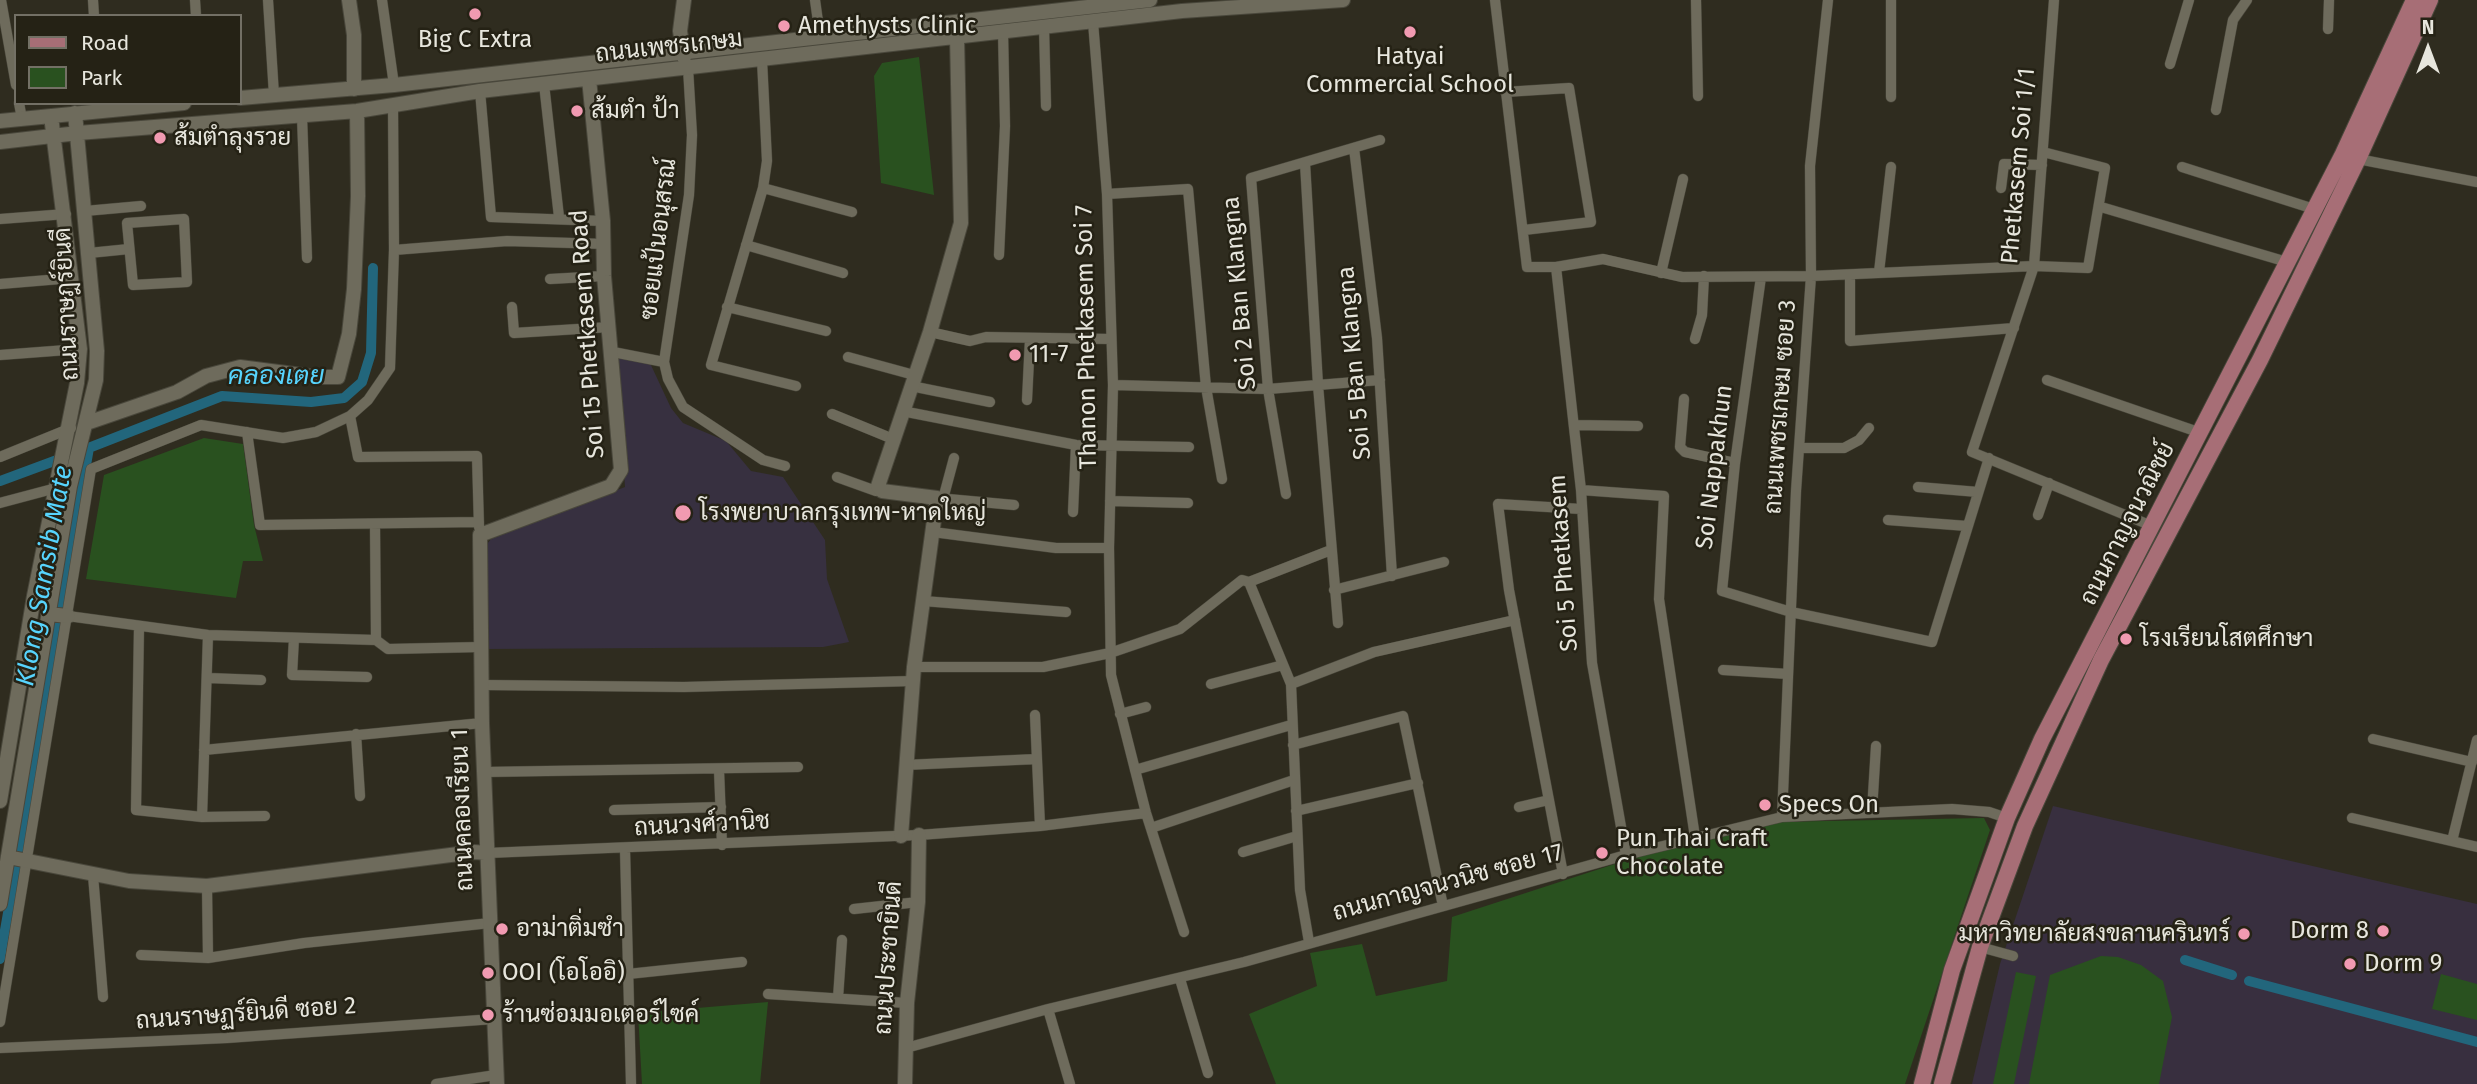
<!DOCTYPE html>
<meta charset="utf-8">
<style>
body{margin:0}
#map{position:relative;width:2477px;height:1084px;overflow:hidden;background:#2f2c1f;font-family:"Fira Sans",sans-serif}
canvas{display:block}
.legend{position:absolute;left:14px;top:14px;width:228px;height:91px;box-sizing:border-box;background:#252215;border:2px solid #737065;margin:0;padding:9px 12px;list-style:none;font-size:21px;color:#e7e6dd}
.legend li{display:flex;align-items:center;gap:14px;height:35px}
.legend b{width:35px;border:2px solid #737065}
.north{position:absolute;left:2393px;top:14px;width:70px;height:70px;-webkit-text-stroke:5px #252215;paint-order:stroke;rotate:0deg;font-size:19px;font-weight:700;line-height:28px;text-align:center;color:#e7e6dd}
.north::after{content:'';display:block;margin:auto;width:24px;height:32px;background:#e7e6dd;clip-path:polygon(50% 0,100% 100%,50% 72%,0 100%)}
</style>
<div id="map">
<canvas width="2477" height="1084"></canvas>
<ul class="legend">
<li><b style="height:9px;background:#a76e76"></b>Road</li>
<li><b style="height:19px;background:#29511f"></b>Park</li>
</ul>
<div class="north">N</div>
</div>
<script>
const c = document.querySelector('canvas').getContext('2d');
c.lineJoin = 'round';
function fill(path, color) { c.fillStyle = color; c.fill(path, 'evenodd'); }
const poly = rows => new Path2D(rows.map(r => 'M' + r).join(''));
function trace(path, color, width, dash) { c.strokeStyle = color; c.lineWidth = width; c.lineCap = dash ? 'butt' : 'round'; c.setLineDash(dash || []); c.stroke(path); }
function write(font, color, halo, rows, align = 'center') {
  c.font = font + ' "Fira Sans",Sarabun,sans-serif'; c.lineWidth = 5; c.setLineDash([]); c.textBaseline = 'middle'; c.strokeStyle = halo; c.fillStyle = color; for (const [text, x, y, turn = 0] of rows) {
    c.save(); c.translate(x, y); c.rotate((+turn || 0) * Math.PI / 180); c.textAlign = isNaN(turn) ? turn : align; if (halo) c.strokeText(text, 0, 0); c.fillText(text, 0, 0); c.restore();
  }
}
fill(poly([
 [2053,806,2477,904,2477,1084,1972,1084,2000,964]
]), '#382f3f');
fill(poly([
 [617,358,650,363,671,408,683,423,726,441,751,471,783,477,825,540,827,579,849,642,823,647,485,649,484,548,491,539,625,487]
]), '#373040');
fill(poly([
 [919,57,934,195,881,183,874,76,882,63],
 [204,438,243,444,254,525,263,561,243,561,236,598,86,579,104,475],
 [1984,818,1990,830,1905,1084,1276,1084,1249,1014,1317,986,1310,953,1362,944,1376,996,1447,981,1452,917,1670,846,1773,822],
 [2101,956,2118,957,2141,965,2163,981,2172,1017,2159,1084,2029,1084,2050,975],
 [2016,972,2036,976,2014,1084,1993,1084],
 [2441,974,2477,984,2477,1020,2432,1009],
 [768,1002,760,1084,642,1084,638,1013]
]), '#29511f');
trace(poly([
 [86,449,222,396,311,402,344,398,362,382,371,353,373,268],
 [0,481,65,457],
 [0,959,89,448],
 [2185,960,2232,975],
 [2249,981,2477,1042]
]), '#22667c', 10);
const street = poly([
 [1,0,16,85],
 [93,0,94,16],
 [195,0,196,16],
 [268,0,274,95],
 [382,0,394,85],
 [815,0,820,36],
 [1495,0,1527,267,1556,267,1603,259,1682,277,1811,276,2034,266,2088,268,2105,168,2043,152],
 [1696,0,1698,96],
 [2054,0,2034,266,1972,452,2152,526],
 [1093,22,1107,194,1113,385,1109,548,1111,675,1146,813,1184,932],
 [1044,26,1046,106],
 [2328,29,2329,0],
 [762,60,767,161,763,188,711,365,796,386],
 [2170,64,2189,0],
 [544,84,559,217],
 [480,91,491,217,603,221],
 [1505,92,1569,88,1591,222,1524,230],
 [1891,97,1891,0],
 [19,103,22,119],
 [2216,110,2233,20,2247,0],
 [302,116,307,258],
 [1354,148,1377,338,1392,576],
 [2358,159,2477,182],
 [1305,163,1318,385,1338,623],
 [2182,167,2314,209],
 [763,188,852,212],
 [2001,188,2004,164,2042,165],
 [1107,194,1188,189,1206,387,1222,479],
 [2101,207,2287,262],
 [85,211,141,206],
 [0,219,66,214],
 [184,219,187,282,133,285,127,223,184,219],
 [746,245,843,273],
 [394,250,507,241,605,244],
 [89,253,129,249],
 [999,255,1005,126,1003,31],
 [1556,267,1581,490,1592,663,1626,855],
 [1879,272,1891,167],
 [1661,273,1683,179],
 [1850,275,1850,341,2014,328],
 [1761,277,1735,463,1722,591,1791,612,1932,642,1989,458],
 [550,279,604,276],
 [0,284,72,278],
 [512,307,514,333,610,327],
 [727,307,826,331],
 [930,332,970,341,986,337,1111,339],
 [1695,339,1702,315,1704,276],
 [613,352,664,362,689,195,692,135,688,68],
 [0,355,80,349],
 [848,357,914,375],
 [664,362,668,379,683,407,763,460,785,466],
 [2047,380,2201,433],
 [1113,385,1268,389,1380,380],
 [911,386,990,402],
 [1684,399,1680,447,1685,452,1735,463],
 [1027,400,1030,339],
 [902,411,1076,445,1189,447],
 [832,414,893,439],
 [350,416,358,457,477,456,479,527],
 [1574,425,1638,426],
 [247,432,260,525,479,522],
 [1801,448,1844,448,1859,440,1869,428],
 [0,457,71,428],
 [837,477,876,491],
 [1918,487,1978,492],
 [1581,490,1664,496,1659,599,1695,837],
 [1286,494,1268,389,1251,178,1380,140],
 [937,498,1014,505],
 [943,499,954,458],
 [1110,501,1188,503],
 [0,503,60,487],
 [1073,512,1076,445],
 [2038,515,2049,483],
 [1888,520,1967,526],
 [375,524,376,640],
 [933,532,1056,548,1109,548],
 [1249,582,1291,684,1300,890,1309,942],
 [1334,590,1444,562],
 [923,601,1066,612],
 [68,616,208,635,376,640,388,649,481,647],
 [139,627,136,810,202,817,265,816],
 [294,638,292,675,367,677],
 [914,667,1043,667,1110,653,1180,629,1242,580,1249,582,1331,550],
 [1723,670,1788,674],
 [208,678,261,680],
 [1211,684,1283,665],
 [1291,684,1374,652,1515,620],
 [483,685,684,687,913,681],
 [1120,714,1146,707],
 [1035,715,1040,826],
 [356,734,360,796],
 [2373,739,2472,762],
 [1293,745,1403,716,1443,906],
 [204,750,482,723],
 [905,765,1037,759],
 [719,770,722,845],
 [1135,770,1291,725],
 [484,772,798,767],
 [1519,807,1549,800],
 [614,810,721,807],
 [1296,811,1418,783],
 [1872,811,1876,746],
 [202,817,208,635],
 [1782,817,1796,491,1811,276,1810,166,1828,0],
 [2352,818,2477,847],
 [1151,828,1294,780],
 [2452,841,2477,740],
 [625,849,631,1084],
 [1243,852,1297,836],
 [488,853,919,835,1040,826,1146,813],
 [1563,874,1509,590,1498,504,1581,509],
 [93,875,103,997],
 [207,886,208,958],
 [854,909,918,902],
 [1980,947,2013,956],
 [141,955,208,958,304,943,490,923],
 [628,974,742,962],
 [1180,979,1208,1073],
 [768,994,907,1003],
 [838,998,842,940],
 [1048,1009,1070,1084],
 [0,1022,91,469,201,425,283,438,316,432,350,416,368,400,390,368,394,250,393,104],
 [0,1048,227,1038,494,1019],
 [906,1048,1048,1009,1244,962,1626,855,1782,817,1952,809,1989,812,2007,818],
 [436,1084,496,1075]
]);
const secondary = poly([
 [349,0,354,35,354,89],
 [684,0,680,31,684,57],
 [240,98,394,85,1150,0],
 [0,121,184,103],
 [0,142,78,133,357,111,480,91,1182,11,1343,0],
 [87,423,177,392,206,376,240,367,317,377,338,377,349,334,354,289,358,196,357,111],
 [48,614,68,616],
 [0,801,34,596,77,383,80,349,51,116],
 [901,836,914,667,937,498,882,491,878,486,930,332,961,223,957,37],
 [8,857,129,881,207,886,474,852,488,853],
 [0,904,70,486,96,380,97,351,75,113],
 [497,1084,482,723,480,535,611,486,621,470,604,276,603,221,589,79],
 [905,1084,907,1003,918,902,919,835]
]);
const primary = poly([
 [1922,1084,1952,970,2007,818,2042,739,2342,156,2414,0],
 [1942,1084,1980,947,2025,826,2101,660,2260,360,2358,159,2430,0]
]);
trace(street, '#49473b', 11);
trace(secondary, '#49473b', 16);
trace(primary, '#49473b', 18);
trace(street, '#6e6b5c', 10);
trace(secondary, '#6e6b5c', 14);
trace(primary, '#a76e76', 16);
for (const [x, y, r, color] of [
 [475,14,7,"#f19ab1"],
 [784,26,7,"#f19ab1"],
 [1410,32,7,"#f19ab1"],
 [577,111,7,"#f19ab1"],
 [160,138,7,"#f19ab1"],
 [1015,355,7,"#f19ab1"],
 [683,513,9,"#f19ab1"],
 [2126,639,7,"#f19ab1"],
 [1765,805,7,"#f19ab1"],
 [1602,853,7,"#f19ab1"],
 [502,929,7,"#f19ab1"],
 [2383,931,7,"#f19ab1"],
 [2244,934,7,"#f19ab1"],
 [2350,964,7,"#f19ab1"],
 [488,973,7,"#f19ab1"],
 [488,1015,7,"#f19ab1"]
]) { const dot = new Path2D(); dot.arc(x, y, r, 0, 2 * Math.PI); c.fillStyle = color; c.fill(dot); trace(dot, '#252215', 2.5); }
write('24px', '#e7e6dd', '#252215', [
 ["Amethysts Clinic",798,26],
 ["Big C Extra",475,40,"center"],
 ["Hatyai",1410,57,"center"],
 ["Commercial School",1410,85,"center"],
 ["ส้มตำ ป้า",591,111],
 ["ส้มตำลุงรวย",174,138],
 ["11-7",1029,355],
 ["โรงพยาบาลกรุงเทพ-หาดใหญ่",699,513],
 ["โรงเรียนโสตศึกษา",2140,639],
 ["Specs On",1779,805],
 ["Pun Thai Craft",1616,839],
 ["Chocolate",1616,867],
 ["อาม่าติ่มซำ",516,929],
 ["Dorm 8",2369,931,"right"],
 ["มหาวิทยาลัยสงขลานครินทร์",2230,934,"right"],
 ["Dorm 9",2364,964],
 ["OOI (โอโออิ)",502,973],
 ["ร้านซ่อมมอเตอร์ไซค์",502,1015]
], 'left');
write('24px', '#e7e6dd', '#252215', [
 ["ถนนเพชรเกษม",669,47,-6],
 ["Phetkasem Soi 1/1",2019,166,-85],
 ["ซอยแป้นอนุสรณ์",659,239,-83],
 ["Soi 2 Ban Klangna",1240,293,-95],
 ["ถนนราษฎร์ยินดี",67,304,-93],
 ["Soi 15 Phetkasem Road",588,334,-94],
 ["Thanon Phetkasem Soi 7",1087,337,-91],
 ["Soi 5 Ban Klangna",1355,363,-95],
 ["ถนนเพชรเกษม ซอย 3",1781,407,-86],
 ["Soi Nappakhun",1715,467,-83],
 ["ถนนกาญจนวณิชย์",2128,524,-63],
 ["Soi 5 Phetkasem",1564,563,-94],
 ["ถนนคลองเรียน 1",463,810,-92],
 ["ถนนวงศ์วานิช",702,825,-3],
 ["ถนนกาญจนวนิช ซอย 17",1448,883,-15],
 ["ถนนประชายินดี",889,958,-86],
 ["ถนนราษฏร์ยินดี ซอย 2",246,1014,-4]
]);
write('italic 26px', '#57d4fd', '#252215', [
 ["คลองเตย",276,377],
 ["Klong Samsib Mate",45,576,-80]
]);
</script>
